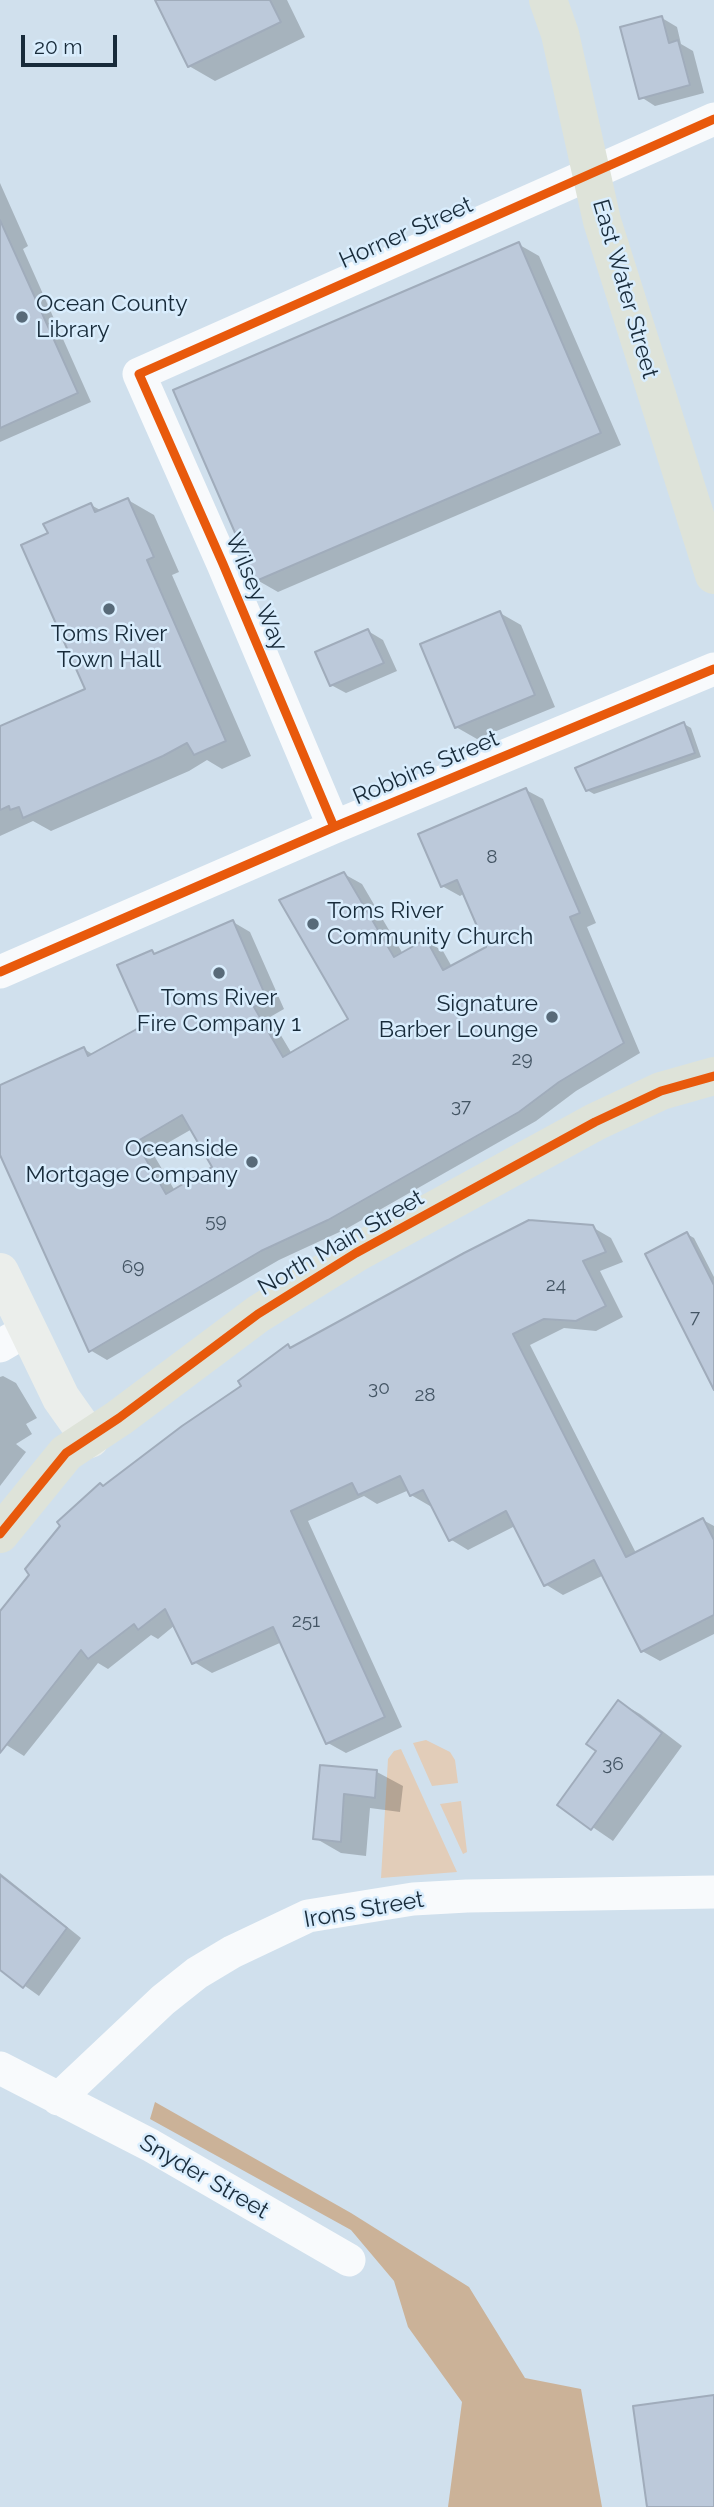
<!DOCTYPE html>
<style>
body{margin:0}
#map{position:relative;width:714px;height:2507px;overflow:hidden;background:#d0e0ed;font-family:Raleway,sans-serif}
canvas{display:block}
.scale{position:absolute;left:21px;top:35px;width:96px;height:32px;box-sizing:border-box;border:4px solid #182b3a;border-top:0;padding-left:9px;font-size:21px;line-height:24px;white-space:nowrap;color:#182b3a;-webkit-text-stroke:5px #d9edfd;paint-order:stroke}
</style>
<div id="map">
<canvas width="714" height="2507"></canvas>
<div class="scale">20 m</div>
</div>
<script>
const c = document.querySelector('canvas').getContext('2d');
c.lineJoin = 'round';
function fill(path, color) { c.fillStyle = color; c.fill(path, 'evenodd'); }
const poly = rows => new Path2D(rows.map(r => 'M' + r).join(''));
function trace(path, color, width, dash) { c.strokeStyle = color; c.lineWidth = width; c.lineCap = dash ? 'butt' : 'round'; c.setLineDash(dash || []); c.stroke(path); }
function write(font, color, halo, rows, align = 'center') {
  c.font = font + ' Raleway,sans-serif'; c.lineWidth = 5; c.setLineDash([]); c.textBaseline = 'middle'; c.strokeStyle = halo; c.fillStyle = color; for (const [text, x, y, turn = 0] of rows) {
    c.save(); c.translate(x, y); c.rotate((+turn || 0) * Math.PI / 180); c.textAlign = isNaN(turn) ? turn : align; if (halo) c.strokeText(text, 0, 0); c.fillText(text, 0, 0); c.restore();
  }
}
fill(poly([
 [426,1740,450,1752,455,1760,458,1783,432,1786,413,1743],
 [401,1749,457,1872,381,1878,388,1759,394,1751],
 [461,1801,467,1852,463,1854,440,1804]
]), '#e2cdb9');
fill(poly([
 [155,2102,351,2213,469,2287,525,2378,581,2389,602,2507,448,2507,462,2402,408,2327,394,2281,351,2230,150,2119]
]), '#cbb298');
fill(poly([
 [157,0,287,0,305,37,215,81,189,66],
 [662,18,677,27,681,44,693,51,704,93,655,106,641,97],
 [0,183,28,246,23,249,91,402,0,442],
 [518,244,539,256,621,445,278,592,257,580],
 [128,500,154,515,179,572,172,575,251,756,222,769,207,760,189,771,51,831,33,821,0,836,0,728,87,690,50,534,91,505,102,511],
 [500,613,521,625,555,707,477,739,456,727],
 [368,631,383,640,397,671,346,693,331,685],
 [684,724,691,728,701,757,594,794,587,790],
 [526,790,543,799,596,923,587,927,640,1053,576,1091,536,1121,346,1229,279,1260,107,1360,90,1350,0,1150,0,1087,84,1049,94,1055,146,1026,152,952,157,954,233,922,250,932,284,1009,270,1017,292,1054,351,1020,344,874,362,884,403,954,426,941,443,951,452,967,488,948,465,893,460,896,442,886],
 [192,1129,215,1168,175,1191,152,1152],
 [592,1227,611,1238,623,1262,600,1271,623,1317,596,1331,564,1328,530,1345,636,1553,703,1520,714,1526,714,1634,660,1661,642,1651,604,1575,563,1595,545,1584,515,1526,468,1550,450,1539,432,1504,430,1506,411,1495,409,1490,377,1504,364,1496,308,1521,402,1727,346,1753,328,1743,282,1642,212,1673,194,1662,175,1625,158,1639,151,1635,108,1669,98,1663,24,1756,0,1741,0,1614,104,1488,243,1387,288,1346,293,1349],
 [687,1234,694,1238,714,1277,714,1356],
 [3,1376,16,1383,37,1418,26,1424,32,1434,16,1444,26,1452,0,1486,0,1377],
 [619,1702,640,1714,682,1746,613,1841,559,1804,598,1751],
 [322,1767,377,1772,403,1786,400,1812,370,1808,366,1856,341,1853,315,1838],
 [0,1873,81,1938,39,1996,0,1968]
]), '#0003');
const building = poly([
 [155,0,270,0,281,22,188,67,155,0],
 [662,16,669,43,678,40,690,85,639,99,620,27,662,16],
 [0,220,78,393,0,428,0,220],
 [519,242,601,433,256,581,173,390,519,242],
 [128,498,154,557,147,560,226,741,194,755,187,743,163,756,23,818,19,807,10,810,9,806,0,810,0,726,85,689,21,545,48,533,43,524,91,503,95,512,128,498],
 [500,611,535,695,455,728,420,644,500,611],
 [368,629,384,663,330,686,315,652,368,629],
 [684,722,695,753,586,791,575,768,684,722],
 [526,788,580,913,570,917,624,1043,559,1082,519,1112,328,1220,261,1251,89,1352,0,1155,0,1085,84,1047,88,1056,144,1025,117,965,152,950,154,954,233,920,267,999,254,1007,283,1057,348,1019,279,900,344,872,394,957,426,939,443,970,486,947,457,880,441,887,418,834,526,788],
 [182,1115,212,1167,166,1194,136,1142,182,1115],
 [529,1220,593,1225,606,1252,583,1261,606,1306,576,1321,544,1319,513,1334,626,1557,703,1518,714,1540,714,1615,641,1652,594,1560,544,1586,506,1511,449,1541,423,1490,410,1496,400,1476,358,1495,352,1483,291,1511,385,1717,326,1744,273,1627,192,1664,165,1609,138,1630,134,1624,88,1659,81,1650,0,1753,0,1611,29,1575,25,1569,60,1526,57,1522,100,1483,103,1486,182,1426,241,1386,238,1381,288,1344,290,1348,464,1253,529,1220],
 [687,1232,714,1285,714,1390,645,1254,687,1232],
 [618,1700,662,1733,591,1830,557,1805,596,1751,586,1744,618,1700],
 [320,1765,377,1770,375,1798,344,1794,341,1842,313,1839,320,1765],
 [0,1875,67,1928,23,1988,0,1970,0,1875],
 [714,2395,714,2507,647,2507,633,2406,714,2395]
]);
fill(building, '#bcc9da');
trace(building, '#a0acbb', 2);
trace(poly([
 [334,827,223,564,139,374,714,119],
 [0,972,334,827,714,669],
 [0,1346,29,1329],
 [0,2068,150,2145,349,2260],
 [58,2099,163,2000,197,1973,232,1952,308,1916,413,1899,467,1896,714,1892]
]), '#f8fafc', 33);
trace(poly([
 [0,1272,61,1398,90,1439]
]), '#ebeeeb', 38);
trace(poly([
 [548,0,560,34,602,221,714,575],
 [0,1534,66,1453,119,1418,258,1314,356,1253,595,1122,661,1091,714,1076]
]), '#dee3d9', 38);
trace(poly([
 [334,827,223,564,139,374,714,119],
 [0,972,334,827,714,669],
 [0,1534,66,1453,119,1418,258,1314,356,1253,595,1122,661,1091,714,1076]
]), '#e8590c', 9);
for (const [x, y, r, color] of [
 [22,317,7,"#586a79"],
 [109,609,7,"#586a79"],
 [313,924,7,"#586a79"],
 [219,973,7,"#586a79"],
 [552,1017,7,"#586a79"],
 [252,1162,7,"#586a79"]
]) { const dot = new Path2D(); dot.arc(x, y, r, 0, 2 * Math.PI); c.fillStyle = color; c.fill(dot); trace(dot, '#d9edfd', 2.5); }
write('19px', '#445564', null, [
 ["8",492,857],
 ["29",522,1059],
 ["37",461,1106],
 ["59",216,1221],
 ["69",133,1267],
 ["24",556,1285],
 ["7",695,1317],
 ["30",379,1388],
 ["28",425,1395],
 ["251",306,1621],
 ["36",613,1764]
]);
write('23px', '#182b3a', '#d9edfd', [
 ["Horner Street",406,233,-24],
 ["East Water Street",625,289,74],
 ["Wilsey Way",256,592,67],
 ["Robbins Street",426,768,-23],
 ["North Main Street",341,1243,-30],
 ["Irons Street",364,1910,-10],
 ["Snyder Street",204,2177,30]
]);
write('23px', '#182b3a', '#d9edfd', [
 ["Ocean County",36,304],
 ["Library",36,330],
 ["Toms River",109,634,"center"],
 ["Town Hall",109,660,"center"],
 ["Toms River",327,911],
 ["Community Church",327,937],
 ["Toms River",219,998,"center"],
 ["Fire Company 1",219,1024,"center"],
 ["Signature",538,1004,"right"],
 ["Barber Lounge",538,1030,"right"],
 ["Oceanside",238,1149,"right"],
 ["Mortgage Company",238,1175,"right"]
], 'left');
</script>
